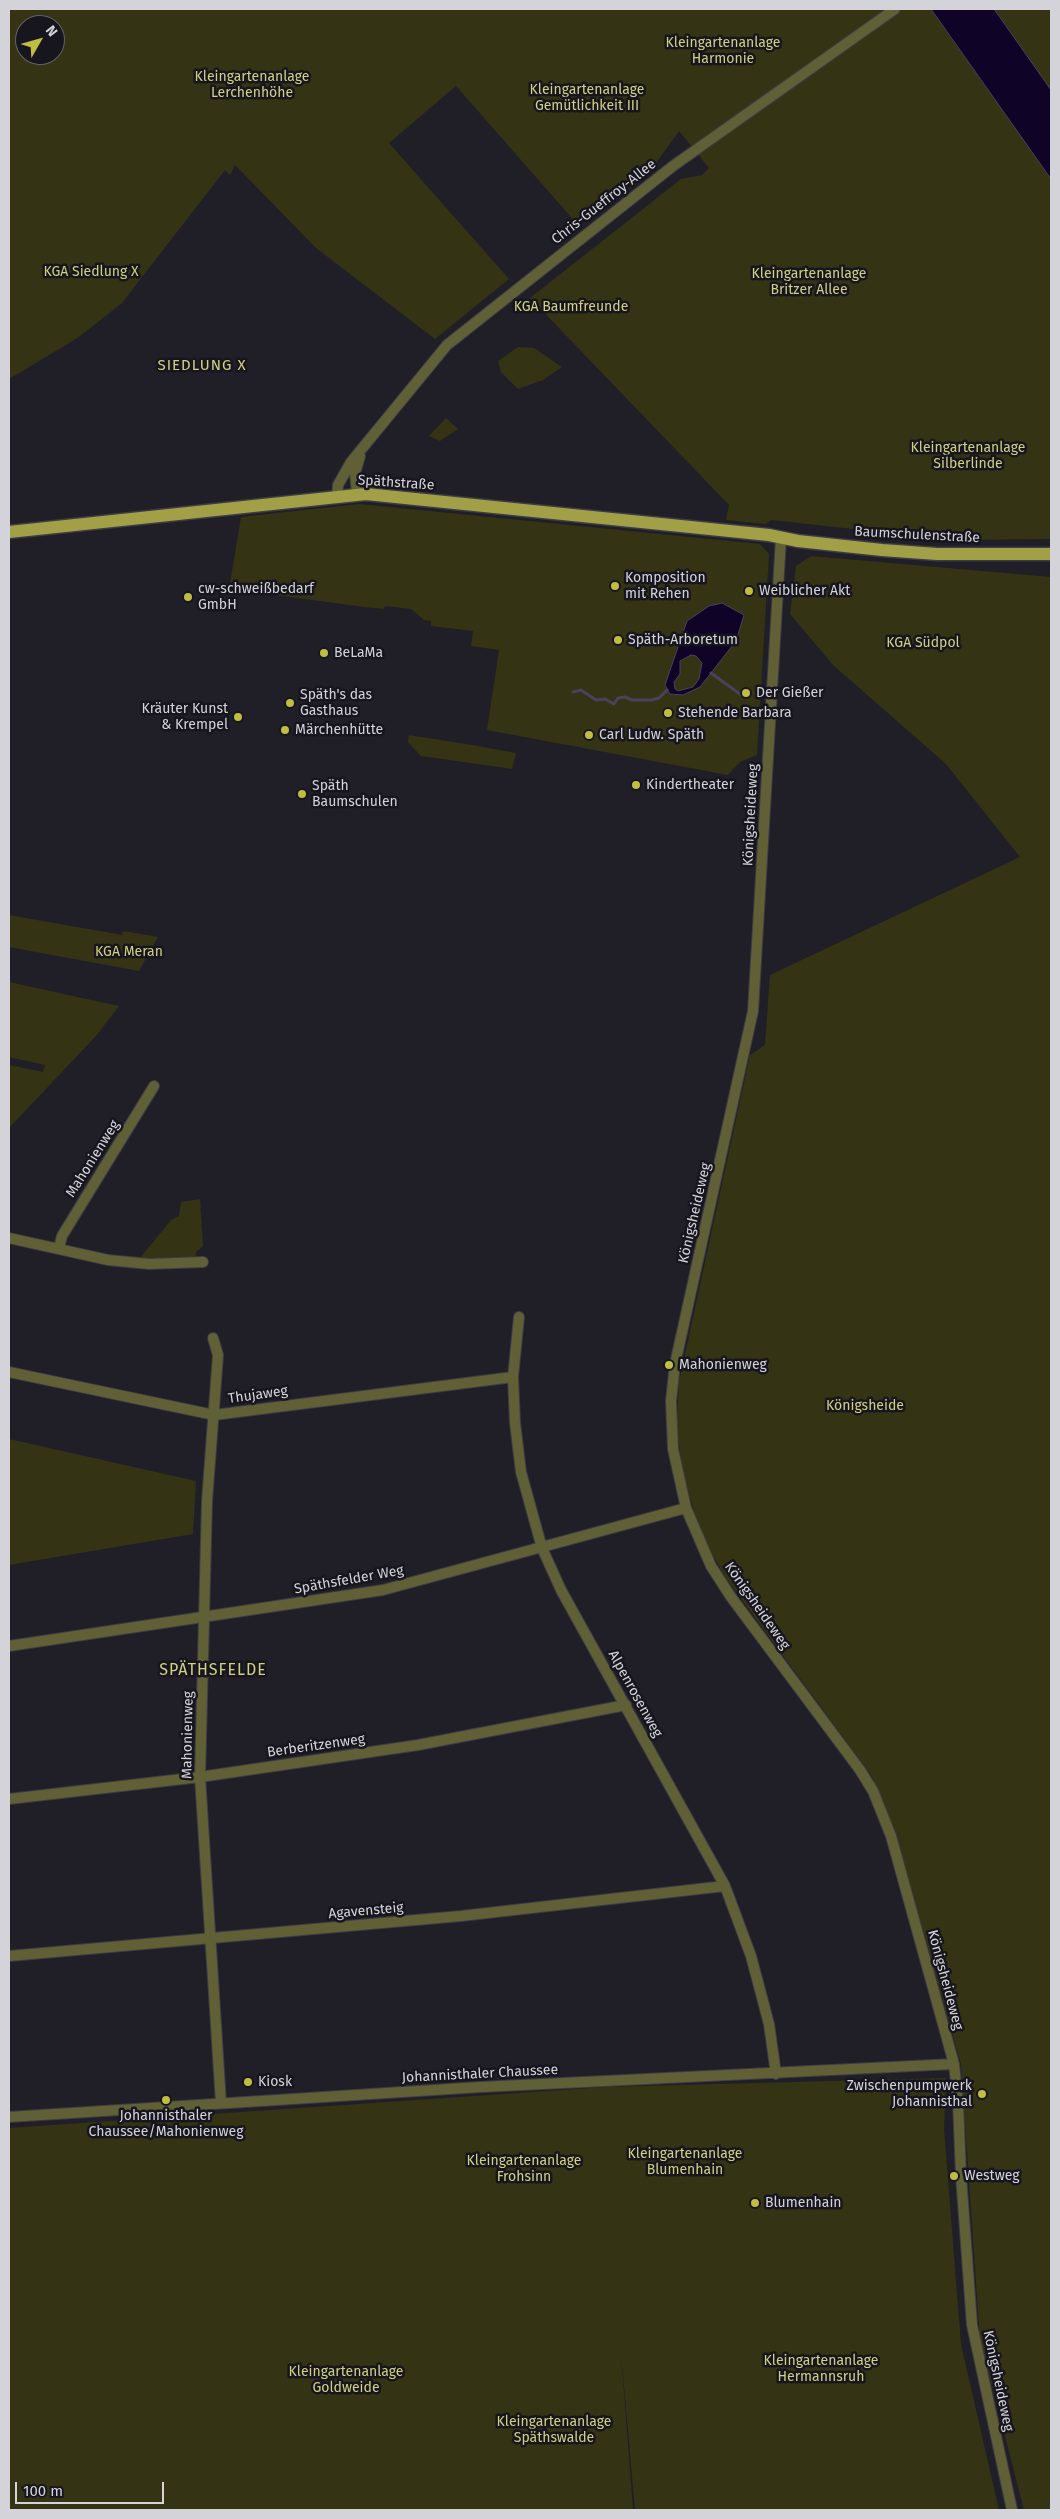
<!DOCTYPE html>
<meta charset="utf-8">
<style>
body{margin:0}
#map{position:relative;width:1060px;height:2519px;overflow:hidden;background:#201f28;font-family:"Fira Sans",sans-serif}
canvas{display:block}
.frame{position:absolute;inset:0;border:10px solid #d4d3d9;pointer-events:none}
.north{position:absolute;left:15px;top:15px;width:50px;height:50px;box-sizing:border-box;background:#17161f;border:1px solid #636269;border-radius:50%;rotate:52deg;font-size:14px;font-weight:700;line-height:20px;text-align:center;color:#d4d3d9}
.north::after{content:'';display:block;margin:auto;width:18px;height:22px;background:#c0be41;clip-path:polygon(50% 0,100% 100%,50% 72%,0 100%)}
.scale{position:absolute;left:15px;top:2482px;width:149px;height:22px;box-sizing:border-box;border:2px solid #d4d3d9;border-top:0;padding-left:6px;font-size:15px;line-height:18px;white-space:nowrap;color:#d4d3d9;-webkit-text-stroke:4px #17161f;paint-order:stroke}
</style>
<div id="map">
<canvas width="1060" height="2519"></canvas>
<div class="frame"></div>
<div class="north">N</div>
<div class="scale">100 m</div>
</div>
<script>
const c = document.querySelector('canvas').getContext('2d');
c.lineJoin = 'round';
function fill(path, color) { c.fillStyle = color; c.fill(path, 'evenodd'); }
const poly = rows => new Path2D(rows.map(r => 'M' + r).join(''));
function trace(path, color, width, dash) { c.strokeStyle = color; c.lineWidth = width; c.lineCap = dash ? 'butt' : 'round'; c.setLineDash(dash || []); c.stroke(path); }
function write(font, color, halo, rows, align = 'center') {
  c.font = font + ' "Fira Sans",sans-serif'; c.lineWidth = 5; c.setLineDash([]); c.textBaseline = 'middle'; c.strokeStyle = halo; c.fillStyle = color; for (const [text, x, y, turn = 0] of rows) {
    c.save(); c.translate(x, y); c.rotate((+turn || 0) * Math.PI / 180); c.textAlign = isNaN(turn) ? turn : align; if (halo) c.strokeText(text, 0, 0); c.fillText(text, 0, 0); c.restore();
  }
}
fill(poly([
 [9,9,931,9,1051,179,1051,539,954,540,771,520,766,524,726,520,729,505,530,298,681,179,702,175,709,168,679,131,654,166,578,225,456,86,389,143,509,279,435,339,316,248,235,165,230,175,225,170,122,303,79,337,9,379],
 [25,25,55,25,55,55,25,55],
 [994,9,1051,9,1051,90],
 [518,347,534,348,562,367,543,380,518,389,501,372,498,361],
 [446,418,458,429,440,441,429,436],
 [359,504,760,544,769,554,757,755,740,762,728,775,487,730,499,650,471,646,473,631,431,626,431,621,424,620,411,609,385,606,384,609,365,607,229,589,241,517],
 [811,556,1051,577,1051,2510,1024,2510,980,2339,961,2064,895,1830,871,1775,726,1578,708,1547,695,1516,681,1463,677,1422,679,1382,750,1055,765,1045,770,975,1020,857,946,764,833,665,790,614,796,566],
 [409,735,472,745,516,753,512,769,421,756,408,742],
 [9,915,122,935,123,931,158,937,139,971,9,947],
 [9,982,119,1006,96,1036,9,1128,9,1065,43,1072,45,1065,9,1057],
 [200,1199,203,1246,196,1252,195,1259,140,1258,171,1220,179,1216,181,1202],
 [9,1439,196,1481,193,1534,9,1565],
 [946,2078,944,2129,961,2344,999,2510,635,2510,621,2352,633,2510,9,2510,9,2128,605,2087]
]), '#343314');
const water = poly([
 [931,9,994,9,1051,90,1051,179,931,9],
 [722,603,744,615,736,641,700,687,683,695,670,694,665,685,687,621,709,606,722,603],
 [691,655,696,656,702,663,699,679,693,687,678,691,675,689,674,682,680,674,680,661,691,655]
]);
fill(water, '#0f0328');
trace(water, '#4a415d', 1);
trace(poly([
 [711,673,744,697],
 [573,692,581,690,596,700,605,699,614,704,618,698,625,697,632,700,652,700,659,698,667,690]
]), '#4a415d', 3);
const minor = poly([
 [357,494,355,473,360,456],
 [337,496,338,485,351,462,447,345,673,166,895,9],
 [781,538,753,1011,675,1364,671,1401,673,1449,686,1508,711,1566,731,1597,860,1770,873,1791,891,1836,954,2064,958,2101,961,2176,972,2325,1012,2510],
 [9,1238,108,1260,149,1264,203,1262],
 [59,1248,62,1236,154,1086],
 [519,1317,513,1377,515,1423,521,1472,542,1548,561,1590,725,1886,751,1956,769,2024,776,2074],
 [213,1338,218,1355,207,1501,200,1777,221,2103],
 [9,1372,214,1415,513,1377],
 [9,1646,383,1590,686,1508],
 [9,1799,200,1777,418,1745,626,1705],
 [9,1956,461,1916,725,1886],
 [9,2117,481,2087,954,2064]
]);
const major = poly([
 [9,532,366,494,769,535,798,541,882,550,937,554,1051,554]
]);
trace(minor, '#3d3c44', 12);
trace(major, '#3d3c44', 15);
trace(minor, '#606037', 10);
trace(major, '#a1a046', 12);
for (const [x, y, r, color] of [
 [615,586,5,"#c0be41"],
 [749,591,5,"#c0be41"],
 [188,597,5,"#c0be41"],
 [618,640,5,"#c0be41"],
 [324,653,5,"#c0be41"],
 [746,693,5,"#c0be41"],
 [290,703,5,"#c0be41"],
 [668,713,5,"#c0be41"],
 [238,717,5,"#c0be41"],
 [285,730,5,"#c0be41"],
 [589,735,5,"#c0be41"],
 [636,785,5,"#c0be41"],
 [302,794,5,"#c0be41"],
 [669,1365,5,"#c0be41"],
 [248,2082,5,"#c0be41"],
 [982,2094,5,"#c0be41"],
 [166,2100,5,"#c0be41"],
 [954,2176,5,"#c0be41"],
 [755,2203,5,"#c0be41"]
]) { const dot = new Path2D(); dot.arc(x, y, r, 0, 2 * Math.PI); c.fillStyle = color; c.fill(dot); trace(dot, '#17161f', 2); }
write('14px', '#d1d180', '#17161f', [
 ["Kleingartenanlage",723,43],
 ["Harmonie",723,59],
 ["Kleingartenanlage",252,77],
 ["Lerchenhöhe",252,93],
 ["Kleingartenanlage",587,90],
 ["Gemütlichkeit III",587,106],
 ["KGA Siedlung X",91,272],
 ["Kleingartenanlage",809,274],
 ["Britzer Allee",809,290],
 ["KGA Baumfreunde",571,307],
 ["Kleingartenanlage",968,448],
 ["Silberlinde",968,464],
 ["KGA Südpol",923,643],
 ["KGA Meran",129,952],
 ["Königsheide",865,1406],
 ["Kleingartenanlage",685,2154],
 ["Blumenhain",685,2170],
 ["Kleingartenanlage",524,2161],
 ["Frohsinn",524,2177],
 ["Kleingartenanlage",821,2361],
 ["Hermannsruh",821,2377],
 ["Kleingartenanlage",346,2372],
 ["Goldweide",346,2388],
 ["Kleingartenanlage",554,2422],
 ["Späthswalde",554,2438]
]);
write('14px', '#d4d3d9', '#17161f', [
 ["Chris-Gueffroy-Allee",604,202,-38],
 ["Späthstraße",396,483,4],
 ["Baumschulenstraße",917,535,3],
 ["Königsheideweg",751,815,-87],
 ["Mahonienweg",93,1159,-58],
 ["Königsheideweg",695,1213,-77],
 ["Thujaweg",258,1395,-8],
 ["Späthsfelder Weg",349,1580,-10],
 ["Königsheideweg",757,1606,55],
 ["Alpenrosenweg",635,1694,61],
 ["Mahonienweg",188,1735,-89],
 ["Berberitzenweg",316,1746,-8],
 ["Agavensteig",366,1911,-5],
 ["Königsheideweg",945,1980,75],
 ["Johannisthaler Chaussee",480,2074,-3],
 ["Königsheideweg",998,2381,78]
]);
write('14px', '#d4d3d9', '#17161f', [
 ["Komposition",625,578],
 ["mit Rehen",625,594],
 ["cw-schweißbedarf",198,589],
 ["GmbH",198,605],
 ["Weiblicher Akt",759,591],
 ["Späth-Arboretum",628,640],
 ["BeLaMa",334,653],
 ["Der Gießer",756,693],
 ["Späth's das",300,695],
 ["Gasthaus",300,711],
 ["Kräuter Kunst",228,709,"right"],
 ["& Krempel",228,725,"right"],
 ["Stehende Barbara",678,713],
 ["Märchenhütte",295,730],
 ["Carl Ludw. Späth",599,735],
 ["Kindertheater",646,785],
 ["Späth",312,786],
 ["Baumschulen",312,802],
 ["Mahonienweg",679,1365],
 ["Kiosk",258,2082],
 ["Zwischenpumpwerk",972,2086,"right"],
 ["Johannisthal",972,2102,"right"],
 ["Johannisthaler",166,2116,"center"],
 ["Chaussee/Mahonienweg",166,2132,"center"],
 ["Westweg",964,2176],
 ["Blumenhain",765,2203]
], 'left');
c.letterSpacing = '1px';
write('15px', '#d1d183', '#17161f', [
 ["SIEDLUNG X",202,366]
]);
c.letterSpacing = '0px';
c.letterSpacing = '1px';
write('16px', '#d1d183', '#17161f', [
 ["SPÄTHSFELDE",213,1671]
]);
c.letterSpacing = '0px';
</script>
